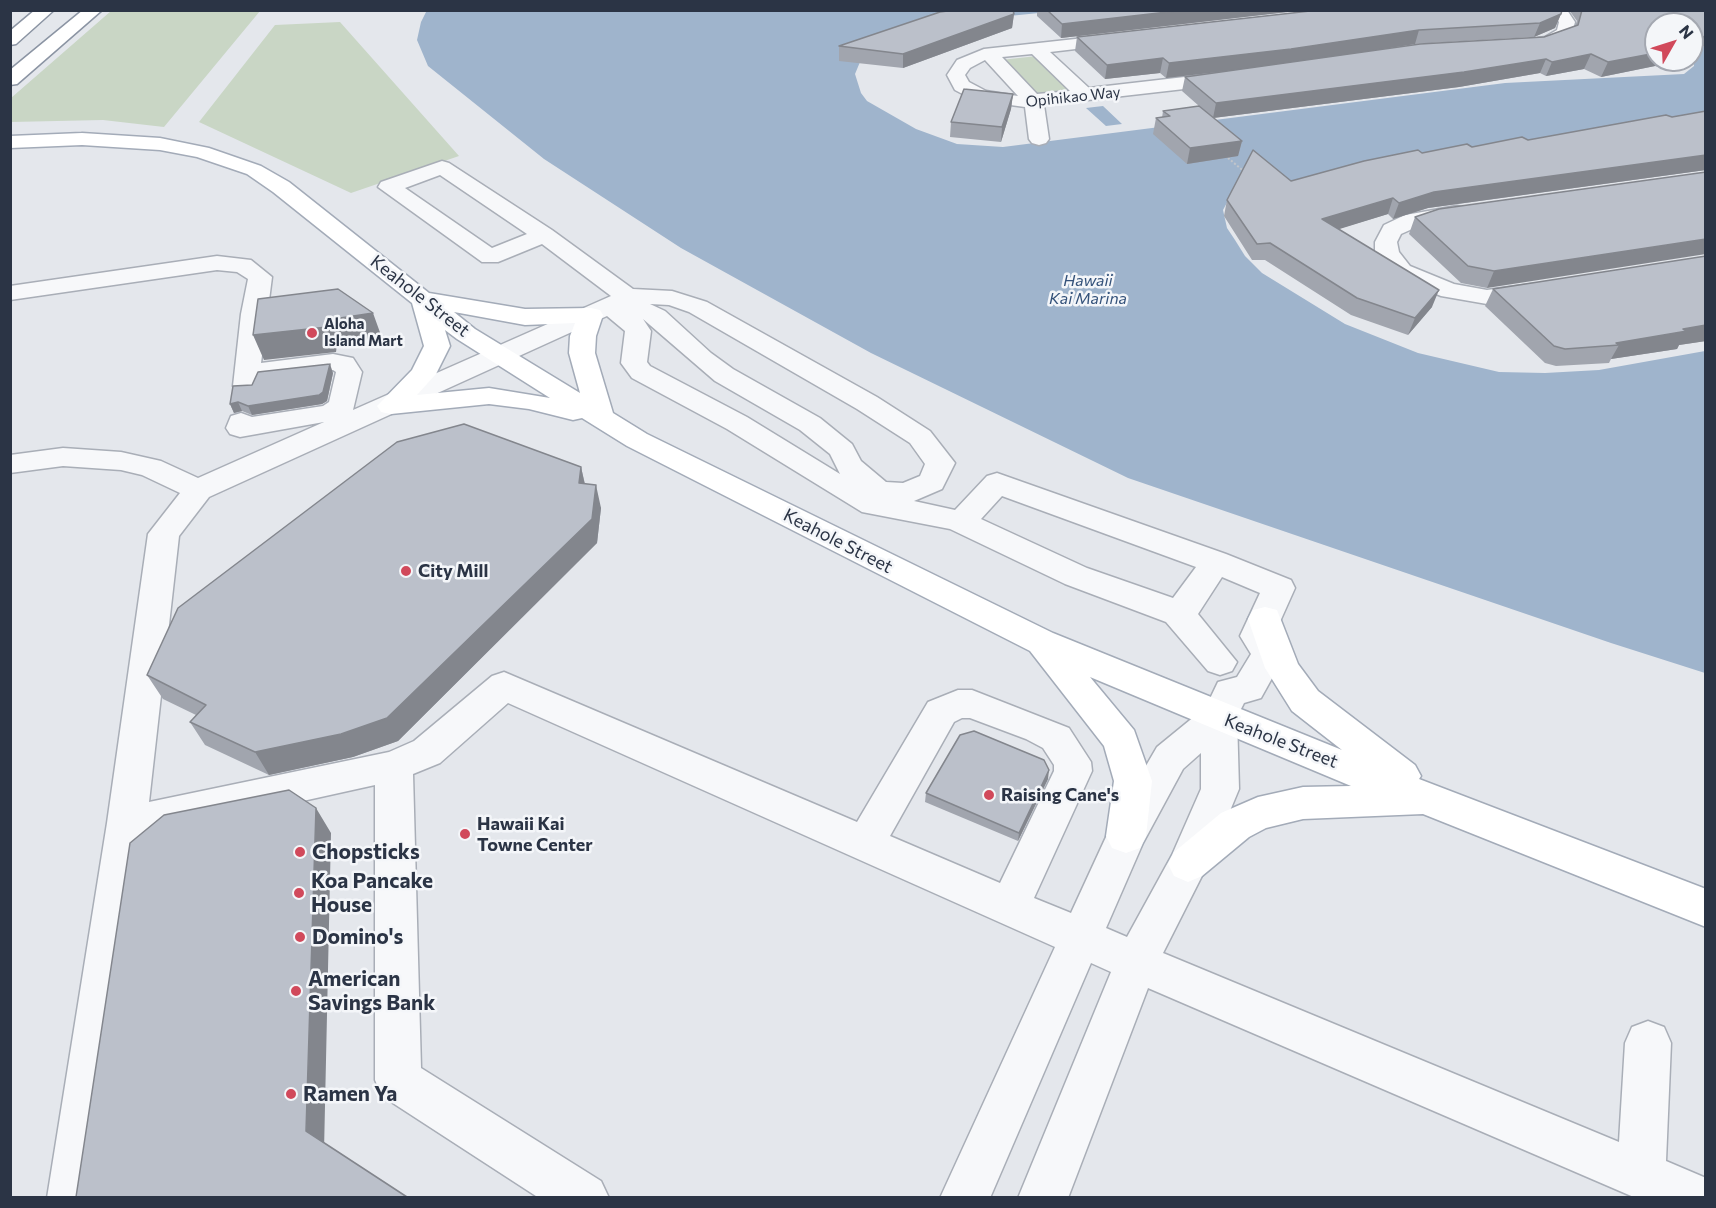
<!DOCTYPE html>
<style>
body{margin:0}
#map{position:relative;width:1716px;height:1208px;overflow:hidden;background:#e4e7ec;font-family:Commissioner,sans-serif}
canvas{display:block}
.frame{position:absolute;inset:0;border:12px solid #2b3445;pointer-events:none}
.north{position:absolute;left:1644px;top:12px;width:60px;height:60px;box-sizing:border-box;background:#f4f6f9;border:2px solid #a4a8b1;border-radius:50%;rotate:51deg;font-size:16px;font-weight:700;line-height:24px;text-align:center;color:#2b3445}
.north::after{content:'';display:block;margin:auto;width:21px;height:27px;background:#d1495b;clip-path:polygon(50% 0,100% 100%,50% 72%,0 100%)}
</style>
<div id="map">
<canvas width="1716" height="1208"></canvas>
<div class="frame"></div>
<div class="north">N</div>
</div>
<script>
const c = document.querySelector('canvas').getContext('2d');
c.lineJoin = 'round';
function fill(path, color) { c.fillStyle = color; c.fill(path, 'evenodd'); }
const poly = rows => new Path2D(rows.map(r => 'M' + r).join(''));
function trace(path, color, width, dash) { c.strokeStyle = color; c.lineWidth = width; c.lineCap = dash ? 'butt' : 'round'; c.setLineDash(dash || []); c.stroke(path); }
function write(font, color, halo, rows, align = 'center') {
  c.font = font + ' Commissioner,sans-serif'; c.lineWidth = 5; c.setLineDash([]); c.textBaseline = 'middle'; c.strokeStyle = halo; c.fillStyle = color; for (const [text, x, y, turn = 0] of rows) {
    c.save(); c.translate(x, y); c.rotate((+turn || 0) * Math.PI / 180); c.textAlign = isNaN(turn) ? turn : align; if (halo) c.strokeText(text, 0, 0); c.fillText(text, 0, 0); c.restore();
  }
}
fill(poly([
 [111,11,260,11,164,127,103,120,11,122,11,98],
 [340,22,459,156,351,193,199,122,275,25],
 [1037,56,1073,90,1035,94,1001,60]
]), '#c9d6c5');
fill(poly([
 [427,10,1059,11,949,22,860,62,855,74,861,93,867,101,916,129,957,144,1003,147,1505,83,1684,74,1694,66,1692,24,1705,14,1705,121,1287,185,1235,188,1223,210,1227,228,1235,240,1245,256,1262,273,1345,324,1418,353,1499,372,1545,373,1599,370,1705,351,1705,673,1611,643,1128,478,871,353,681,248,544,159,428,66,417,40,421,22],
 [1103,106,1122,124,1106,126,1086,108]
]), '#9fb4cc');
const minor = poly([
 [1550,10,1567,10,1575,22,1571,37,1550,46,1521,49,1518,45,1521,41,1545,37,1557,30,1559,22,1550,10],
 [1121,34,1130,39,1127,43,1050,52,1089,88,1228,72,1237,78,1228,84,1044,105,1049,139,1046,143,1039,145,1032,143,1029,139,1025,107,974,100,955,90,947,75,957,60,984,49,1121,34],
 [1032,54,1070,91,1037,94,1002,57,1032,54],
 [985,60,1018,96,986,91,969,82,965,75,970,68,985,60],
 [442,161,449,163,552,230,633,289,672,291,707,302,877,397,930,431,955,463,942,489,914,501,955,510,987,476,997,473,1226,554,1291,580,1295,588,1274,635,1286,653,1261,698,1244,703,1237,717,1239,789,1208,864,1163,953,1619,1142,1625,1043,1632,1027,1648,1021,1664,1027,1671,1043,1666,1161,1706,1178,1706,1198,1636,1198,1148,988,1068,1198,1018,1198,1111,972,1091,963,990,1198,940,1198,1055,947,508,703,440,763,413,774,421,1068,601,1181,609,1198,539,1198,382,1096,375,1080,375,785,145,836,97,1198,47,1198,107,823,148,534,180,493,142,475,121,470,63,466,10,473,10,455,63,448,121,452,161,461,198,478,324,422,240,437,230,434,226,428,231,416,241,413,252,417,323,406,329,402,336,372,333,370,260,379,256,392,246,394,236,392,233,386,241,314,248,279,237,272,217,270,10,300,10,286,217,256,251,260,272,277,261,363,333,354,353,358,362,372,353,410,611,296,542,244,498,262,482,262,378,187,381,182,442,161],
 [440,175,527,234,492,248,405,188,440,175],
 [650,304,669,305,689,312,857,409,910,443,925,464,920,476,903,483,886,482,861,461,852,444,820,418,733,369,711,353,665,311,650,304],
 [607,316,625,331,621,363,632,378,727,429,862,512,950,529,1065,584,1166,622,1208,671,1220,675,1232,671,1237,662,1198,614,1222,577,1260,593,1240,636,1251,654,1237,677,1218,682,1206,707,1157,747,1112,824,1071,913,1034,898,1092,771,1091,762,1069,728,972,690,958,690,928,702,857,822,504,672,492,676,414,741,389,752,149,802,179,536,209,497,607,316],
 [643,319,715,381,800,430,830,454,840,474,747,417,650,366,647,362,651,331,643,319],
 [1002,496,1196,567,1173,598,1087,568,981,519,1002,496],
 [962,718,970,718,1026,739,1043,748,1054,765,1054,771,1000,883,890,836,954,722,962,718],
 [1201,753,1201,789,1172,855,1127,937,1106,928,1143,843,1183,769,1201,753],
 [1457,206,1465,208,1468,213,1465,218,1419,226,1401,234,1397,242,1399,252,1410,266,1454,284,1487,290,1532,284,1541,286,1544,291,1541,296,1487,304,1441,296,1394,276,1375,253,1375,242,1384,225,1405,215,1457,206]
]);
const major = poly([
 [82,133,160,138,209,148,261,166,289,182,429,293,525,309,591,308,600,310,603,315,596,336,595,353,613,413,647,434,1053,633,1342,750,1292,711,1265,668,1248,619,1253,610,1265,607,1277,610,1298,664,1318,691,1415,765,1421,776,1419,779,1706,889,1706,927,1423,814,1303,819,1266,828,1249,837,1202,876,1188,882,1174,876,1168,864,1174,852,1221,813,1258,797,1303,787,1351,786,1090,677,1134,730,1152,781,1146,836,1140,848,1126,853,1112,848,1106,836,1114,781,1104,746,1030,651,627,446,582,418,573,420,529,409,489,404,391,414,381,412,377,406,412,370,424,346,412,303,273,192,247,174,197,157,160,150,82,145,10,148,10,136,82,133],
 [454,312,525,325,575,323,570,336,569,353,580,393,475,329,454,312],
 [445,330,457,339,550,398,489,388,417,395,436,374,450,346,445,330]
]);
const highway = poly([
 [35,10,54,10,16,44,10,45,10,31,35,10],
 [83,10,102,10,17,84,10,85,10,70,83,10]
]);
trace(minor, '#a9aeb7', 3);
trace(major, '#a3abb8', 3);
trace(highway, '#8b94a3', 3);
trace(poly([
 [1228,158,1246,173]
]), '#c2c5cb', 2, [2, 2]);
fill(minor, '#f7f8fa');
fill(major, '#fff');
fill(highway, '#fff');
fill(poly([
 [1037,10,1305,10,1061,38,1037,16],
 [1569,10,1706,10,1706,44,1692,54,1692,24,1656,24,1656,60,1685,60,1671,71,1655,66,1601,77,1584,69,1546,76,1540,73,1459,87,1213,118,1242,141,1238,156,1187,164,1153,134,1156,118,1162,118,1163,111,1199,106,1182,91,1185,77,1223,71,1166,78,1160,73,1105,79,1075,51,1077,37,1561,14,1555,28,1534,37,1415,44,1365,52,1544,37,1575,26,1577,21],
 [1014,14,1012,28,903,68,839,61,839,46],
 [1013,94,1011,109,1001,142,950,137,951,122],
 [1706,111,1706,170,1428,208,1393,219,1388,214,1338,229,1432,307,1408,335,1351,315,1265,260,1252,260,1224,216,1227,200,1291,181,1422,153,1528,140,1672,117],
 [1706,172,1487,288,1461,283,1409,234,1415,217],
 [1706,256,1706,341,1679,345,1677,349,1611,359,1609,363,1556,366,1545,363,1485,306,1493,289],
 [333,373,327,401,322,404,252,415,242,411,234,413,230,404],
 [581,467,585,484,601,508,597,543,398,741,353,757,269,775,205,745,190,722,196,715,163,699,147,675],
 [1048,779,1018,841,925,802,926,793]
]), '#a1a5ae');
fill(poly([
 [1185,10,1305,10,1061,38,1062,24],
 [1014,14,1012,28,903,68,903,54],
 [1561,14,1555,28,1534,37,1540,23],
 [1419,30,1415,44,1288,64,1166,78,1169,63],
 [1706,35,1706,44,1692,54,1692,46],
 [1656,53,1656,60,1658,60,1655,66,1601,77,1608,62],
 [1591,54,1584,69,1546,76,1552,62],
 [1163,58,1160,73,1105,79,1107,65],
 [1546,59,1540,73,1459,87,1213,118,1216,103],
 [1676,60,1685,60,1671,71],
 [1013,94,1011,109,1001,142,1002,127],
 [1242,141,1238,156,1187,164,1190,148],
 [1706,155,1706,170,1428,208,1393,219,1399,203,1434,192],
 [1393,198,1388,214,1317,236,1322,219],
 [1706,239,1706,254,1487,288,1494,271],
 [1439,290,1432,307,1408,335,1415,318],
 [373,313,382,338,337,345,336,352,264,360,253,335,327,320],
 [1706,325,1706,341,1679,345,1677,349,1611,359,1619,345,1616,343,1683,329],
 [330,364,333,373,327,401,322,404,252,415,248,406],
 [238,402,242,411,234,413,230,404],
 [581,467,586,490,579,483],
 [596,485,601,508,597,543,398,741,353,757,269,775,255,752],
 [1049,770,1048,779,1018,841,1019,833],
 [316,808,331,833,324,1151,306,1131]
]), '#83868d');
const building = poly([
 [955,10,1013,10,1014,14,903,54,839,46,940,12,955,10],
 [1047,10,1185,10,1062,24,1047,10],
 [1319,10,1562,10,1561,14,1540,23,1419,30,1291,49,1169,63,1163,58,1107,65,1077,37,1319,10],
 [1582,10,1706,10,1706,35,1692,46,1692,24,1656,24,1656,53,1608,62,1591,54,1552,62,1546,59,1464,72,1216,103,1185,77,1420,44,1544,37,1578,25,1582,10],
 [964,89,1013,94,1002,127,951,122,964,89],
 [1199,106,1242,141,1190,148,1156,118,1170,116,1163,111,1199,106],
 [1706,111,1706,155,1434,192,1399,203,1393,198,1322,219,1439,290,1415,318,1357,298,1270,243,1257,244,1227,200,1253,150,1291,181,1364,161,1418,150,1422,153,1467,144,1472,147,1522,137,1528,140,1666,115,1672,117,1706,111],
 [1706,172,1706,239,1494,271,1468,266,1415,217,1439,209,1706,172],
 [1706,256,1706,325,1683,329,1687,331,1616,343,1619,345,1565,349,1554,346,1493,289,1706,256],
 [338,289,373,313,327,320,327,327,253,335,258,299,338,289],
 [330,364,323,392,319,395,248,406,238,402,230,404,233,386,252,385,258,372,330,364],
 [464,424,581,467,579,483,596,485,592,519,387,718,341,734,255,752,190,722,206,705,147,675,178,608,397,442,464,424],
 [974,731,1044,760,1049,770,1019,833,926,793,960,735,974,731],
 [289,790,316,808,306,1131,407,1197,76,1197,130,843,164,815,289,790]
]);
fill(building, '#bbc0ca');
trace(building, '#83868d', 1.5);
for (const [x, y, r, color] of [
 [312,333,6,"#d1495b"],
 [406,571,6,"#d1495b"],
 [989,795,6,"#d1495b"],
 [465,834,6,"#d1495b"],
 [300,852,6,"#d1495b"],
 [299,893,6,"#d1495b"],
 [300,937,6,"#d1495b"],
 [296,991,6,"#d1495b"],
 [291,1094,6,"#d1495b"]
]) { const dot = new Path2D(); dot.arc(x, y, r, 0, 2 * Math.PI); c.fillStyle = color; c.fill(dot); trace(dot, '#f4f6f9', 2); }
write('15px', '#2b3445', '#f4f6f9', [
 ["Opihikao Way",1073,97,-6]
]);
write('bold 15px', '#2b3445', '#f4f6f9', [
 ["Aloha",324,324],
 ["Island Mart",324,341]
], 'left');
write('italic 16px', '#34527a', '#f4f6f9', [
 ["Hawaii",1088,281],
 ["Kai Marina",1088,299]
]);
write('18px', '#2b3445', '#f4f6f9', [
 ["Keahole Street",420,296,38],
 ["Keahole Street",838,541,27],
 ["Keahole Street",1281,741,21]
]);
write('bold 18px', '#2b3445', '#f4f6f9', [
 ["City Mill",418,571],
 ["Raising Cane's",1001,795],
 ["Hawaii Kai",477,824],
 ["Towne Center",477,845]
], 'left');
write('bold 21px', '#2b3445', '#f4f6f9', [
 ["Chopsticks",312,852],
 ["Koa Pancake",311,881],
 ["House",311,905],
 ["Domino's",312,937],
 ["American",308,979],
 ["Savings Bank",308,1003],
 ["Ramen Ya",303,1094]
], 'left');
</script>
